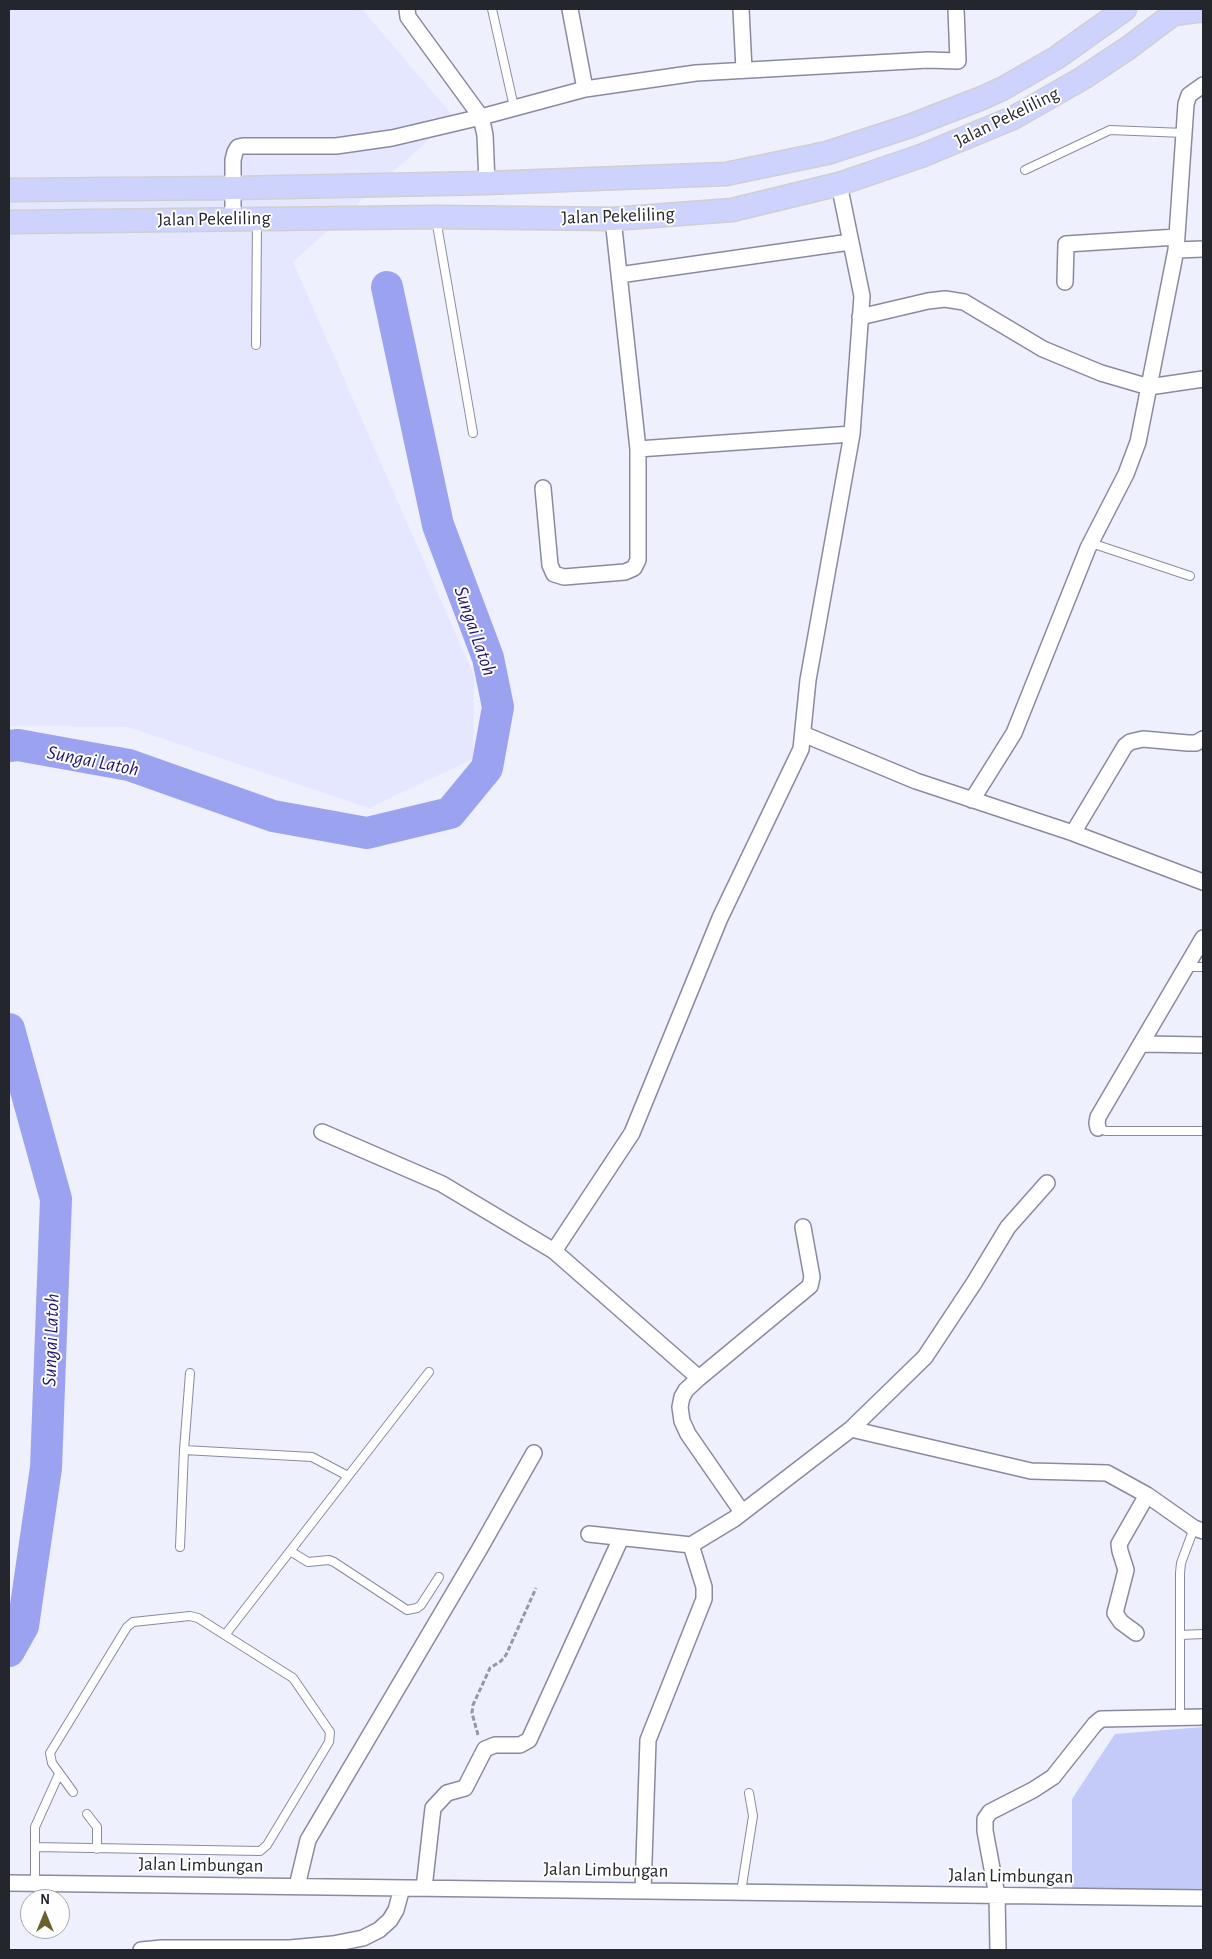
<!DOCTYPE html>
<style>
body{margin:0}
#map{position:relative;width:1212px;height:1959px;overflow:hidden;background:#eef0fd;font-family:"Alegreya Sans",sans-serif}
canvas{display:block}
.frame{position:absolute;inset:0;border:10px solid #24262e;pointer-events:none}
.north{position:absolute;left:20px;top:1889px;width:50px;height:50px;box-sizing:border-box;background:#fefefe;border:1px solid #a7a8ab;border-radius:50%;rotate:0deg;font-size:14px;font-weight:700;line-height:20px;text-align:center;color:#24262e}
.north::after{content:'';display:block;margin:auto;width:18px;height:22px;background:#6a602d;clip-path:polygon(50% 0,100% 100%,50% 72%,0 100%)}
</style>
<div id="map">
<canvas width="1212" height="1959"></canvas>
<div class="frame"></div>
<div class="north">N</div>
</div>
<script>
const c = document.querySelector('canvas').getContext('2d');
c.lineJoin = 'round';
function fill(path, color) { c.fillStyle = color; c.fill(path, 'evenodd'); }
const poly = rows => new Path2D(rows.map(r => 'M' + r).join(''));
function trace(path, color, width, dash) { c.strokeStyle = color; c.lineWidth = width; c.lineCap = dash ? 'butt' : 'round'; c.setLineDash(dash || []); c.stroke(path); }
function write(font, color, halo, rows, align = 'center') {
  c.font = font + ' "Alegreya Sans",sans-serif'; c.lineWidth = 4; c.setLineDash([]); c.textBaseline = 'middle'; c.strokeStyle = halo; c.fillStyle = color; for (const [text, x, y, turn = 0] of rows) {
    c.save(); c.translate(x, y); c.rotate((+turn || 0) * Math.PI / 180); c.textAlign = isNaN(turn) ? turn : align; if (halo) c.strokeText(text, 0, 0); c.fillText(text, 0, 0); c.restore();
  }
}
fill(poly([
 [9,9,362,9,454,117,293,262,474,676,473,759,369,808,128,727,9,726]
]), '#e4e7ff');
fill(poly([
 [1203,1727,1203,1898,1072,1896,1072,1799,1115,1734]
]), '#c4cbf8');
trace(poly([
 [9,746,18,745,129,765,273,816,367,833,450,813,487,768,498,707,488,658,438,525,387,287],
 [9,1029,56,1199,46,1468,23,1626,9,1651]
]), '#9ba3f0', 32);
const lane = poly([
 [492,9,514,107],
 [1025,170,1110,130,1184,133],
 [436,219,473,433],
 [256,345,257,220],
 [1091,543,1190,576],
 [1187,967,1203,967],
 [1098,1128,1106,1131,1203,1131],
 [184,1450,312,1457,348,1476],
 [180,1547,184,1450,190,1373],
 [290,1551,308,1562,329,1560,334,1562,407,1610,417,1608,421,1605,439,1577],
 [225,1635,429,1372],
 [1180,1635,1203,1634],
 [1180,1718,1180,1573,1181,1563,1194,1528],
 [87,1814,97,1827,97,1849],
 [35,1847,260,1851,267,1845,329,1742,330,1732,293,1678,198,1618,190,1616,133,1622,127,1627,50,1753,52,1763,73,1792],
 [35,1883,35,1827,59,1774],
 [741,1892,753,1816,749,1793]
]);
const street = poly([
 [407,9,408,17,481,117,485,135,487,183],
 [570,9,585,89],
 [741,9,744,70],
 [233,219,233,160,235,152,238,147,243,146,336,146,392,138,481,117,585,89,696,73,928,60,958,61,956,9],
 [1176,250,1203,249],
 [619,275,850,242],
 [1065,282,1066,244,1177,237],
 [860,317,928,301,945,299,964,302,1043,349,1101,373,1149,387,1203,379],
 [638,449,852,434],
 [543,488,550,565,554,574,564,577,625,572,634,568,638,560,638,449,613,219],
 [803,734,916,781,1073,833,1203,882],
 [972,800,1014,733,1088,548,1126,474,1138,442,1176,250,1186,104,1189,95,1203,85],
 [1073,833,1125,746,1130,742,1143,739,1188,743,1196,743,1203,739],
 [1142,1044,1203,1045],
 [1098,1128,1097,1123,1098,1117,1203,938],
 [322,1132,442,1184,554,1251,699,1378,686,1390,682,1397,680,1407,682,1421,688,1434,742,1512],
 [554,1251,632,1133,720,918,801,749,808,680,852,434,862,296,839,184],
 [699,1378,810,1286,812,1277,803,1227],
 [851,1429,1031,1471,1107,1473,1147,1495,1194,1528,1203,1531],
 [589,1534,691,1545,734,1519,851,1429,925,1357,974,1283,1008,1227,1047,1183],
 [1136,1633,1121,1622,1115,1613,1126,1570,1120,1551,1119,1544,1147,1495],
 [9,1883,1203,1898],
 [297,1886,308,1840,479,1550,534,1453],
 [424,1888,433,1808,447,1793,465,1788,485,1749,495,1745,520,1745,529,1740,621,1538],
 [643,1891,648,1740,704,1599,704,1587,691,1545],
 [141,1950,162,1948,290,1948,333,1944,363,1938,379,1930,390,1920,396,1910,402,1888],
 [998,1950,997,1895,985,1831,985,1819,990,1812,1033,1790,1053,1777,1095,1724,1101,1719,1203,1717]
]);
const primary = poly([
 [1174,14,1203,10],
 [9,190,232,188,487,183,726,174,827,153,910,126,982,98,1002,89,1056,58,1125,9],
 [9,222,436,217,613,219,732,210,839,184,921,156,1013,118,1083,78,1128,48,1180,9]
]);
trace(lane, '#888b9f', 10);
trace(street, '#888b9f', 18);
trace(primary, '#cfcfd1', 25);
trace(poly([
 [478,1735,472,1713,473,1705,490,1668,501,1661,506,1655,536,1588]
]), '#9698a3', 3, [5, 2.5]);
trace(lane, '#fff', 8);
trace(street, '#fff', 15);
trace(primary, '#ced3fd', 22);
write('19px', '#24262e', '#fefefe', [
 ["Jalan Pekeliling",1007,117,-26],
 ["Jalan Pekeliling",618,216,-2],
 ["Jalan Pekeliling",214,219,-1],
 ["Jalan Limbungan",201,1865,1],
 ["Jalan Limbungan",606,1870,1],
 ["Jalan Limbungan",1011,1876,1]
]);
write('italic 20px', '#21156d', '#fefefe', [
 ["Sungai Latoh",475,631,71],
 ["Sungai Latoh",93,761,11],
 ["Sungai Latoh",51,1340,-88]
]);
</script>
